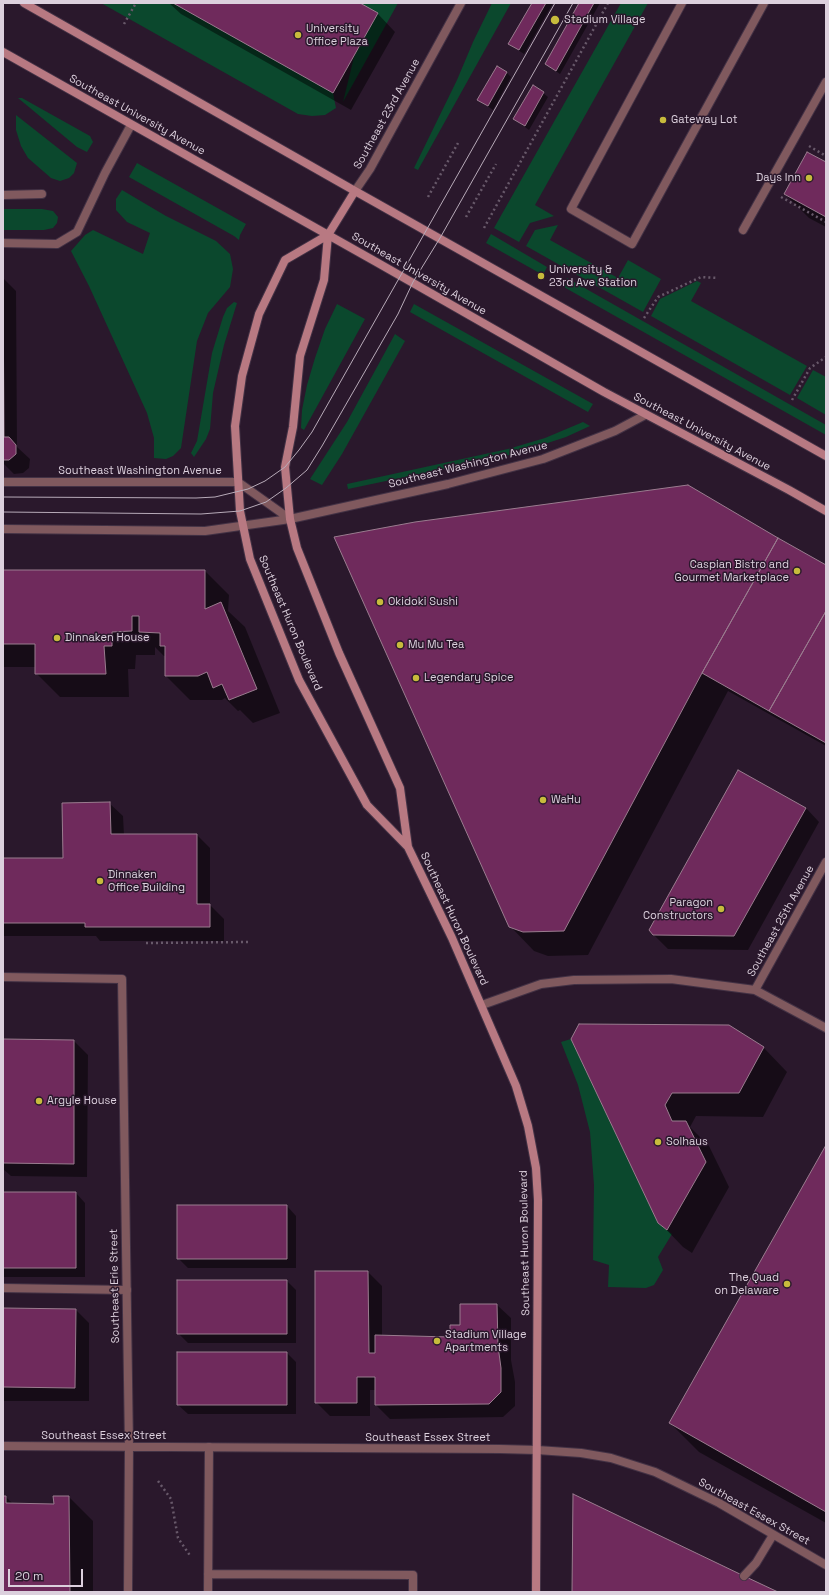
<!DOCTYPE html>
<style>
body{margin:0}
#map{position:relative;width:829px;height:1595px;overflow:hidden;background:#2a182c;font-family:"Space Grotesk",sans-serif}
canvas{display:block}
.frame{position:absolute;inset:0;border:4px solid #dcd0dd;pointer-events:none}
.scale{position:absolute;left:8px;top:1569px;width:75px;height:18px;box-sizing:border-box;border:2px solid #dcd0dd;border-top:0;padding-left:5px;font-size:12px;line-height:14px;white-space:nowrap;color:#dcd0dd;-webkit-text-stroke:3px #2a182c;paint-order:stroke}
</style>
<div id="map">
<canvas width="829" height="1595"></canvas>
<div class="frame"></div>
<div class="scale">20 m</div>
</div>
<script>
const c = document.querySelector('canvas').getContext('2d');
c.lineJoin = 'round';
function fill(path, color) { c.fillStyle = color; c.fill(path, 'evenodd'); }
const poly = rows => new Path2D(rows.map(r => 'M' + r).join(''));
function trace(path, color, width, dash) { c.strokeStyle = color; c.lineWidth = width; c.lineCap = dash ? 'butt' : 'round'; c.setLineDash(dash || []); c.stroke(path); }
function write(font, color, halo, rows, align = 'center') {
  c.font = font + ' "Space Grotesk",sans-serif'; c.lineWidth = 3; c.setLineDash([]); c.textBaseline = 'middle'; c.strokeStyle = halo; c.fillStyle = color; for (const [text, x, y, turn = 0] of rows) {
    c.save(); c.translate(x, y); c.rotate((+turn || 0) * Math.PI / 180); c.textAlign = isNaN(turn) ? turn : align; if (halo) c.strokeText(text, 0, 0); c.fillText(text, 0, 0); c.restore();
  }
}
fill(poly([
 [101,3,173,3,333,93,336,108,325,115,312,116,298,114],
 [360,3,398,3,343,102,354,57,378,13],
 [492,3,511,3,418,170,414,168,457,80,473,42],
 [621,3,648,3,535,205,554,216,530,223,519,242,494,228],
 [18,98,22,98,90,136,93,142,87,152,77,147],
 [16,115,77,163,74,173,69,178,60,181,51,178,28,158,21,146,16,130],
 [137,163,246,224,240,235,239,240,234,236,129,177],
 [122,190,166,216,216,241,230,254,233,269,230,287,208,313,197,341,181,448,173,456,166,459,154,458,154,438,147,413,89,286,71,251,85,235,93,230,143,254,150,233,127,222,116,210,116,199],
 [3,209,42,209,53,211,58,217,57,223,53,228,44,230,3,230],
 [558,225,550,240,618,278,628,260,661,279,643,312,526,246,535,230],
 [491,234,547,267,543,275,486,243],
 [567,278,826,425,826,435,562,286],
 [697,281,701,283,691,301,807,366,790,395,651,316,660,299],
 [234,302,237,303,224,345,213,393,210,429,206,439,194,457,191,453,197,441,212,353,223,317,227,308],
 [337,304,365,319,304,430,301,428,302,410,307,385,315,358,325,329],
 [414,304,593,404,588,412,410,312],
 [395,334,405,341,342,454,322,485,310,479,347,422],
 [813,370,826,377,826,415,797,398],
 [583,422,590,426,566,437,514,454,348,489,347,484,508,449,545,438],
 [571,1039,658,1223,672,1234,658,1257,663,1270,654,1285,646,1288,608,1287,609,1265,593,1260,594,1185,590,1132,578,1085,561,1042]
]), '#0b482d');
fill(poly([
 [169,3,358,3,378,14,395,32,351,110,181,14],
 [533,3,553,3,524,54,509,44],
 [580,3,600,3,560,74,546,64],
 [506,72,511,77,493,110,479,100],
 [543,93,548,97,529,130,514,119],
 [826,163,826,227,809,218,785,194],
 [3,278,16,291,17,447,30,459,29,468,23,473,14,474,3,463],
 [336,538,826,567,826,746,728,691,588,955,548,956,534,951,510,926],
 [3,571,205,571,229,595,228,611,245,627,280,713,253,723,240,710,238,711,225,698,222,700,190,700,166,676,166,656,164,656,155,647,155,655,136,655,135,669,128,669,129,697,60,697,36,673,36,667,3,667],
 [109,803,123,816,124,835,197,835,210,848,210,905,224,919,224,941,100,941,96,936,3,936,3,859,64,859],
 [806,808,819,822,748,950,668,949,654,935],
 [572,1039,764,1048,787,1072,763,1117,696,1116,690,1127,709,1146,729,1187,692,1253,683,1247,659,1222],
 [3,1040,74,1041,88,1055,87,1177,11,1176,3,1169],
 [826,1147,826,1523,699,1452,670,1423],
 [3,1193,76,1193,85,1203,85,1277,3,1277],
 [287,1206,296,1216,296,1268,188,1268,178,1258],
 [368,1272,382,1286,382,1337,451,1338,461,1326,497,1305,511,1318,511,1360,515,1382,515,1406,503,1417,390,1419,376,1405,376,1390,370,1390,370,1416,330,1416,316,1402],
 [287,1281,296,1290,296,1343,188,1343,178,1333],
 [3,1309,76,1310,89,1323,89,1401,3,1401],
 [178,1353,287,1353,296,1362,296,1414,188,1414,178,1405],
 [3,1497,6,1497,13,1504,55,1505,69,1497,93,1521,93,1592,3,1592]
]), '#0007');
const building = poly([
 [173,3,360,3,378,13,333,93,173,3],
 [532,3,546,3,519,50,508,44,532,3],
 [579,3,594,3,556,71,545,64,579,3],
 [497,66,507,72,488,106,477,100,497,66],
 [533,85,544,92,525,126,513,119,533,85],
 [807,152,826,162,826,217,784,194,807,152],
 [3,276,4,437,9,437,16,445,16,454,9,460,3,460,3,276],
 [688,485,778,538,702,673,564,931,523,932,509,927,334,537,415,522,688,485],
 [778,538,826,565,826,611,769,711,702,673,778,538],
 [3,570,205,570,205,609,221,602,257,689,229,700,222,684,213,688,207,672,198,676,165,676,165,646,160,646,160,633,139,632,139,616,132,616,132,631,112,632,112,646,104,646,106,674,35,674,35,644,3,644,3,570],
 [826,611,826,743,769,711,826,611],
 [738,770,806,808,734,936,653,935,649,930,738,770],
 [110,802,111,834,197,834,197,904,210,904,210,927,85,927,85,923,3,923,3,858,63,858,62,803,110,802],
 [579,1024,729,1025,764,1047,739,1093,672,1093,665,1105,672,1121,686,1121,706,1162,667,1230,658,1223,571,1039,579,1024],
 [3,1039,74,1040,74,1164,3,1163,3,1039],
 [826,1145,826,1512,669,1423,826,1145],
 [3,1192,76,1192,76,1268,3,1268,3,1192],
 [177,1205,287,1205,287,1259,177,1259,177,1205],
 [315,1271,368,1271,369,1353,375,1353,375,1335,450,1337,450,1325,460,1325,460,1304,497,1304,498,1346,501,1368,501,1392,489,1404,375,1405,375,1377,357,1377,357,1403,315,1403,315,1271],
 [177,1280,287,1280,287,1334,177,1334,177,1280],
 [3,1308,76,1309,75,1388,3,1387,3,1308],
 [177,1352,287,1352,287,1405,177,1405,177,1352],
 [573,1494,744,1576,778,1592,572,1592,573,1494],
 [3,1496,6,1496,6,1503,54,1504,53,1496,69,1496,70,1592,3,1592,3,1496]
]);
fill(building, '#6f2a5c');
trace(building, '#9a7c8f', 1);
const service = poly([
 [682,3,571,209,632,244,764,3],
 [3,195,42,194],
 [743,230,826,82],
 [3,243,57,244,77,232,105,173,131,125],
 [3,1288,127,1290],
 [208,1574,413,1575,413,1592],
 [744,1576,756,1563,773,1535],
 [208,1592,209,1447]
]);
const minor = poly([
 [3,977,122,979,129,1447,128,1592],
 [755,990,826,862],
 [482,1005,541,984,574,980,671,979,755,990,826,1028],
 [3,1446,500,1449,537,1450,581,1453,611,1458,655,1472,719,1503,826,1565]
]);
const tertiary = poly([
 [355,191,370,169,461,3],
 [3,482,238,482,290,519],
 [3,529,205,531,290,519,448,484,543,459,615,431,645,415]
]);
const secondary = poly([
 [24,3,355,191,826,456],
 [3,52,378,263,604,392,789,490,826,511],
 [355,191,328,235,324,280,300,356,293,427,285,467,290,519,297,548,339,653,400,788,408,847,452,938,516,1086,528,1126,536,1168,538,1200,536,1592],
 [328,235,285,260,259,314,242,376,235,426,240,511,250,559,299,680,367,805,408,847]
]);
trace(service, '#433245', 10);
trace(minor, '#433245', 10);
trace(tertiary, '#433245', 10);
trace(secondary, '#433245', 10);
trace(poly([
 [124,24,136,3],
 [809,146,826,156],
 [428,197,458,143],
 [781,197,826,222],
 [466,217,496,164],
 [484,228,608,3],
 [644,318,658,297,701,277,718,278],
 [792,400,810,368,826,357],
 [146,943,248,942],
 [158,1481,171,1499,178,1538,191,1557]
]), '#68596a', 2.5, [2, 3]);
trace(service, '#80595e', 8);
trace(minor, '#80595e', 8);
trace(tertiary, '#80595e', 8);
trace(secondary, '#b87982', 8);
trace(poly([
 [3,497,196,498,215,497,248,489,265,481,285,467,299,450,312,432,555,3],
 [3,512,201,514,240,511,266,502,286,488,307,470,322,446,398,314,413,282,440,238,573,3]
]), '#b8abb9', 1);
for (const [x, y, r, color] of [
 [555,20,5,"#c7bb3c"],
 [298,35,4,"#c7bb3c"],
 [663,120,4,"#c7bb3c"],
 [809,178,4,"#c7bb3c"],
 [541,276,4,"#c7bb3c"],
 [797,571,4,"#c7bb3c"],
 [380,602,4,"#c7bb3c"],
 [57,638,4,"#c7bb3c"],
 [400,645,4,"#c7bb3c"],
 [416,678,4,"#c7bb3c"],
 [543,800,4,"#c7bb3c"],
 [100,881,4,"#c7bb3c"],
 [721,909,4,"#c7bb3c"],
 [39,1101,4,"#c7bb3c"],
 [658,1142,4,"#c7bb3c"],
 [787,1284,4,"#c7bb3c"],
 [437,1341,4,"#c7bb3c"]
]) { const dot = new Path2D(); dot.arc(x, y, r, 0, 2 * Math.PI); c.fillStyle = color; c.fill(dot); trace(dot, '#2a182c', 1.5); }
write('11px', '#dcd0dd', '#2a182c', [
 ["Stadium Village",564,20],
 ["University",306,29],
 ["Office Plaza",306,42],
 ["Gateway Lot",671,120],
 ["Days Inn",801,178,"right"],
 ["University &",549,270],
 ["23rd Ave Station",549,283],
 ["Caspian Bistro and",789,565,"right"],
 ["Gourmet Marketplace",789,578,"right"],
 ["Okidoki Sushi",388,602],
 ["Dinnaken House",65,638],
 ["Mu Mu Tea",408,645],
 ["Legendary Spice",424,678],
 ["WaHu",551,800],
 ["Dinnaken",108,875],
 ["Office Building",108,888],
 ["Paragon",713,903,"right"],
 ["Constructors",713,916,"right"],
 ["Argyle House",47,1101],
 ["Solhaus",666,1142],
 ["The Quad",779,1278,"right"],
 ["on Delaware",779,1291,"right"],
 ["Stadium Village",445,1335],
 ["Apartments",445,1348]
], 'left');
write('11px', '#dcd0dd', '#2a182c', [
 ["Southeast 23rd Avenue",387,114,-61],
 ["Southeast University Avenue",137,115,29],
 ["Southeast University Avenue",419,274,30],
 ["Southeast University Avenue",702,432,28],
 ["Southeast Washington Avenue",468,465,-14],
 ["Southeast Washington Avenue",140,471],
 ["Southeast Huron Boulevard",290,623,67],
 ["Southeast Huron Boulevard",454,919,65],
 ["Southeast 25th Avenue",781,921,-61],
 ["Southeast Huron Boulevard",525,1243,-91],
 ["Southeast Erie Street",115,1286,-91],
 ["Southeast Essex Street",104,1436],
 ["Southeast Essex Street",428,1438],
 ["Southeast Essex Street",754,1512,29]
]);
</script>
